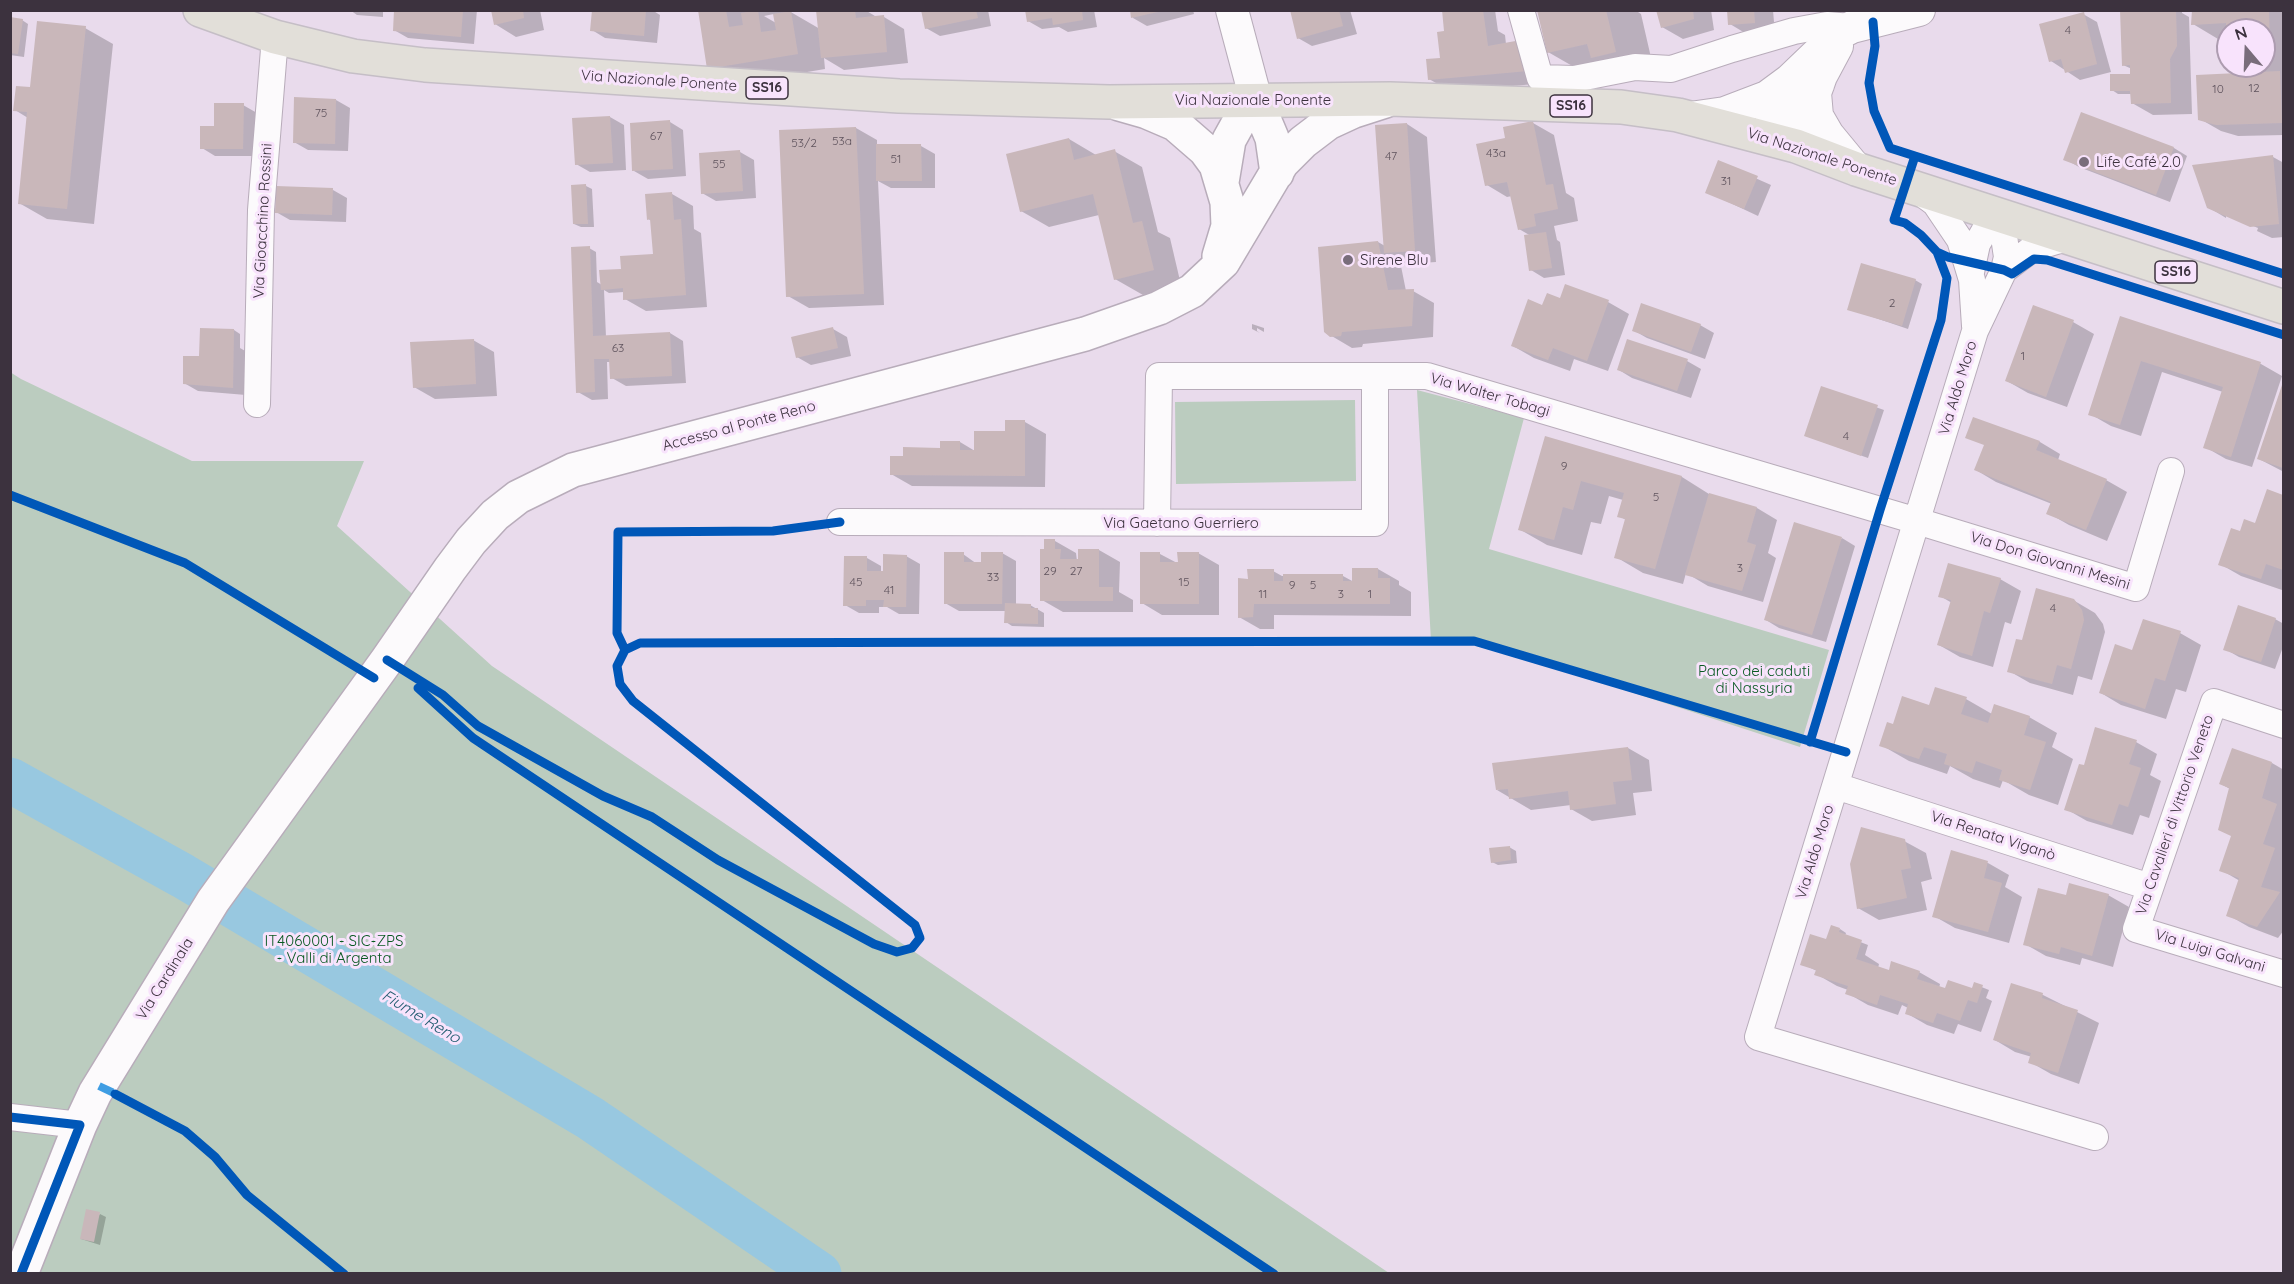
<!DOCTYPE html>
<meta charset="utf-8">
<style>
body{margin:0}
#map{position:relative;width:2294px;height:1284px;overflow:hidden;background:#e9dbec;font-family:Quicksand,sans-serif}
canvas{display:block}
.frame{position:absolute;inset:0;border:12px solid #3c323e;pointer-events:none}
.north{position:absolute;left:2216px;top:18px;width:60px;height:60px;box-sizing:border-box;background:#f8e3fc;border:2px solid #ad9cb0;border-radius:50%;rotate:341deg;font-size:16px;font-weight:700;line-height:24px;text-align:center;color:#3c323e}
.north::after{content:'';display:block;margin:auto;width:21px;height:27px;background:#796d7b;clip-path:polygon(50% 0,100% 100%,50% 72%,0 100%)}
</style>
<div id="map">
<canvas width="2294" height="1284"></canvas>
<div class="frame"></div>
<div class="north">N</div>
</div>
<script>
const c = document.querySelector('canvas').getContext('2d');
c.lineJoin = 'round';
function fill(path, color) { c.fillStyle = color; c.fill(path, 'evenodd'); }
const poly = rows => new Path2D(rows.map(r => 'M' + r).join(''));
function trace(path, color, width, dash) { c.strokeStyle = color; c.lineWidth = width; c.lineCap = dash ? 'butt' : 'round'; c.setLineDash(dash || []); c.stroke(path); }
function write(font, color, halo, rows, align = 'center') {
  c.font = font + ' Quicksand,sans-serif'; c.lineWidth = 6; c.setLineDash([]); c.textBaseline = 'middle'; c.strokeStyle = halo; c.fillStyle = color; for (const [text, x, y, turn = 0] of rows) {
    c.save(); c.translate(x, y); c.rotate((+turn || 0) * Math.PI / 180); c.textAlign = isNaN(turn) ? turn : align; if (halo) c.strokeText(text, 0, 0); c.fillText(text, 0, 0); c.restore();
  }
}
fill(poly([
 [10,372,21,379,192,461,364,461,337,526,492,666,1389,1273,11,1273],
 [1417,390,1524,418,1489,549,1829,650,1800,747,1474,641,1431,641],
 [1355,400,1356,481,1176,484,1175,402]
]), '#bbccbf');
fill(poly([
 [350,10,383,10,383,17,357,15],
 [396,10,477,10,474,44,408,38,394,30],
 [492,10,540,10,544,30,516,37,495,24],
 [594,10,652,10,660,15,657,43,605,38,592,30],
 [699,10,751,10,751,13,761,11,760,10,795,10,789,11,820,29,818,10,865,10,875,16,884,17,904,29,908,63,844,70,824,58,825,69,736,84,709,68],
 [774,14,776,23,764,16],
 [922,10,988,10,991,26,940,36,926,28],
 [1026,10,1094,10,1097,27,1068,32,1059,27,1042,29,1028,21],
 [1131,10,1193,10,1194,14,1147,26,1133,18],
 [1291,10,1350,10,1357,34,1312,46,1298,38],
 [1443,10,1495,10,1498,31,1505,35,1506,44,1548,83,1450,91,1429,79,1441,59,1445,32],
 [1539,10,1635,10,1641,14,1655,75,1588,75,1548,52],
 [1658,10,1711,10,1714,30,1683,39,1662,27],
 [1728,10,1773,10,1775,34,1750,36,1730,24],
 [2122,10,2182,10,2182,13,2189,17,2192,114,2153,115,2132,103,2132,94,2118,94,2112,90,2130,76,2132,69,2123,65],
 [2193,10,2284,10,2284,135,2238,136,2221,131,2200,119,2263,74,2250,66,2264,66,2264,30,2228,30,2228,45,2193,24],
 [2083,14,2097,22,2111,72,2080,80,2051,61],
 [10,19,22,20,28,24,24,57,10,55],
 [85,28,113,44,94,224,47,219,19,203,28,118,15,110],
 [336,100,350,108,348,151,308,150,294,142],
 [243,105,257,113,257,156,215,156,202,148,216,128],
 [2082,114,2174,148,2187,156,2170,202,2079,167,2065,159],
 [610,117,624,125,626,170,590,172,576,164],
 [670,122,683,130,686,176,648,179,634,171],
 [1533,123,1554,135,1566,193,1574,198,1578,221,1554,226,1557,240,1560,242,1565,275,1544,278,1531,270,1531,236,1519,229,1512,196,1507,197,1487,185],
 [1407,124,1427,137,1436,262,1406,264,1400,261,1406,291,1413,291,1434,303,1433,337,1363,344,1362,347,1352,348,1330,335,1378,242,1385,246],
 [856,128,877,140,877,146,921,146,935,154,935,188,891,188,878,181,884,305,809,308,788,296],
 [1069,139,1096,155,1114,151,1142,167,1158,232,1170,238,1181,285,1143,295,1115,279,1099,215,1049,227,1021,211],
 [740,152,754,160,756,198,716,201,702,193],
 [2273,157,2284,163,2284,237,2272,238,2257,231,2258,228,2226,215,2226,218,2208,207],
 [1719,162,1771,185,1758,216,1707,192],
 [586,186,592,189,594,227,581,227,574,224],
 [333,190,347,198,346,222,290,220,276,212],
 [672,194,693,206,694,229,701,233,707,307,646,311,625,299,624,292,609,293,604,290,606,337,670,333,683,341,686,383,626,386,612,378,611,362,607,362,608,399,592,400,578,392,589,248,596,252,597,282,602,285,621,270,654,256,652,221,648,219],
 [1915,280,1922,284,1908,329,1849,309],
 [1561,300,1608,302,1629,314,1608,371,1574,359,1570,371,1534,358,1513,346,1543,307],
 [2034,307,2073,322,2094,334,2067,407,2028,393,2007,381],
 [2121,318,2261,364,2282,376,2252,467,2226,459,2205,447,2223,392,2162,372,2141,436,2111,426,2090,414],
 [1252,324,1264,328,1264,332,1257,328,1257,331,1260,333,1252,329],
 [1700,325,1714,333,1705,359,1647,338,1633,330],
 [833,329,847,337,851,356,811,365,797,357],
 [234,330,240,334,240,348,247,352,246,395,198,391,184,383,201,357],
 [473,340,494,352,497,396,435,399,414,387],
 [1687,361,1701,369,1691,398,1632,378,1619,370],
 [2283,387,2284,387,2284,472,2259,459],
 [1822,388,1884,410,1868,458,1806,436],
 [1025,422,1046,434,1045,487,912,486,891,474,904,457,941,449,960,442,975,451],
 [1991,426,2040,442,2060,454,2058,460,2106,480,2127,492,2107,541,2069,525,2048,513,2052,504,1996,482,1976,470],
 [1546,438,1682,477,1709,494,1757,508,1777,520,1768,553,1776,558,1763,602,1708,586,1686,573,1683,584,1643,573,1616,557,1626,520,1619,516,1623,500,1609,496,1601,524,1591,522,1582,555,1547,545,1519,529],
 [2268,491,2284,496,2282,590,2241,576,2220,564,2241,533,2256,525],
 [1842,538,1855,546,1826,642,1779,628,1766,620],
 [1055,541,1076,553,1077,561,1099,550,1120,562,1119,592,1133,600,1133,612,1063,612,1042,600,1045,551],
 [1002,553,1016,561,1016,605,1030,605,1044,613,1044,627,1012,626,1006,622,1006,611,959,611,945,603,963,554,977,564],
 [1198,553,1219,565,1219,615,1162,615,1142,603,1160,554,1179,564],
 [906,556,920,564,919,614,899,614,887,607,879,607,879,613,859,613,845,605,867,558,881,566,881,572,884,572],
 [1354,569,1378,569,1399,581,1399,585,1411,592,1411,616,1274,615,1274,629,1260,629,1239,617,1249,580,1273,571,1282,576,1343,576,1354,582],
 [2000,579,2021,591,2011,624,2005,622,1993,667,1960,657,1939,645,1952,603,1940,596],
 [2073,600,2095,613,2103,624,2105,632,2092,680,2078,676,2073,695,2030,683,2009,671,2023,642],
 [2275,619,2284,624,2284,644,2275,669,2239,657,2225,649],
 [2180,633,2201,645,2186,692,2176,689,2166,719,2121,705,2101,693,2133,652],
 [1966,699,1992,714,2029,717,2057,733,2052,747,2073,759,2058,805,2029,795,2003,780,2000,788,1973,779,1950,766,1947,774,1909,761,1881,745,1894,726,1929,707],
 [2136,742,2157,754,2150,775,2161,781,2149,818,2140,815,2133,835,2087,821,2066,809,2085,767],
 [1628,748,1649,760,1652,791,1633,793,1636,815,1592,821,1571,809,1571,805,1531,810,1497,790],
 [2272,763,2284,770,2284,930,2278,938,2249,927,2228,915,2240,881,2221,870,2233,836,2230,789,2221,784],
 [1904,841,1926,853,1932,879,1921,882,1927,910,1879,920,1858,908],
 [1509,847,1516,851,1517,863,1498,865,1492,862],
 [1952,852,1988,863,2009,875,2005,887,2022,897,2009,943,1955,928,1934,916],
 [2108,895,2129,907,2113,967,2082,958,2080,965,2046,956,2025,944,2067,897],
 [1840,929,1846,933,1845,936,1868,945,1865,955,1879,964,1878,968,1890,972,1919,972,1940,984,1939,988,1972,990,1974,984,1989,990,1986,998,1992,1001,1981,1032,1958,1024,1954,1034,1927,1025,1906,1013,1908,1008,1902,1005,1898,1015,1868,1005,1847,993,1848,990,1837,986,1816,974,1817,971,1802,964],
 [2012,985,2043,995,2099,1023,2079,1084,2051,1074,2030,1062,2032,1057,2015,1052,1995,1040],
 [100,1214,106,1217,100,1245,81,1239]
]), '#0003');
trace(poly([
 [10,780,183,876,590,1118,819,1274]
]), '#98c8e0', 45);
fill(poly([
 [394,10,463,10,461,37,393,31],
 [491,10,523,10,524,18,494,25],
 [592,10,646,10,644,36,590,31],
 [698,10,726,10,729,27,743,25,741,13,758,10,761,32,776,30,773,14,791,11,798,54,707,69],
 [816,10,855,10,856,18,884,15,887,52,821,58],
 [921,10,976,10,978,18,925,29],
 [1025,10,1082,10,1083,20,1053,25,1052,18,1027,22],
 [1130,10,1162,10,1162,11,1131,18],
 [1290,10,1339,10,1343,26,1297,39],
 [1442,10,1483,10,1488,46,1521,40,1528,71,1428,80,1426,59,1440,58,1437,32,1444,31],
 [1537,10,1606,10,1616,52,1591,58,1587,44,1547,53],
 [1656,10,1693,10,1694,19,1661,28],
 [1727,10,1754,10,1755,23,1728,25],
 [2120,10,2176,10,2177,46,2170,59,2171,103,2131,104,2130,91,2110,91,2110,74,2130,74,2130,65,2122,66],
 [2192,10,2269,10,2270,52,2264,53,2264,30,2226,30,2226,23,2191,25],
 [2084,12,2097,64,2065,73,2061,59,2049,62,2039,24],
 [10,17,23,19,18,54,10,53],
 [37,21,86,26,67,209,18,204,27,112,13,111,16,86,30,87],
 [2280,71,2282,123,2216,125,2198,120,2196,75],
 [294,97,336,99,335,144,293,143],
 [214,103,244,103,243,149,200,149,200,126,214,126],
 [2081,112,2174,147,2156,195,2063,160],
 [610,116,613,163,575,165,572,118],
 [670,120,673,169,632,171,630,123],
 [1533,121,1546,185,1553,184,1558,209,1534,214,1536,226,1518,230,1507,182,1485,186,1476,144,1505,138,1503,127],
 [1407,123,1415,251,1384,253,1375,125],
 [856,127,864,294,786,297,779,130],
 [1069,138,1074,160,1115,149,1133,223,1142,221,1154,270,1114,280,1093,194,1020,212,1006,154],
 [876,144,921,144,922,181,876,181],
 [740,150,743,191,701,194,699,153],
 [2273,155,2279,224,2250,227,2207,208,2192,165],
 [1718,160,1758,176,1744,209,1705,193],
 [586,184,588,224,573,224,571,185],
 [276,186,333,188,332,215,275,213],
 [672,192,674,220,681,219,686,295,623,300,623,288,601,290,599,270,621,269,620,256,653,254,650,219,647,220,645,194],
 [1546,232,1552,268,1529,271,1524,235],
 [1378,241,1388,290,1414,289,1412,326,1342,332,1341,336,1330,337,1324,332,1318,247],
 [590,246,593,336,670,332,672,376,610,379,609,359,594,359,595,392,576,393,571,247],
 [1861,263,1916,279,1902,326,1847,310],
 [1565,284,1609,300,1587,361,1553,348,1548,360,1511,346,1528,299,1542,305,1547,293,1560,298],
 [1641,303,1701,324,1691,352,1632,331],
 [2033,305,2074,320,2046,397,2005,381],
 [2120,316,2261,362,2231,457,2203,448,2223,387,2141,361,2120,425,2088,415],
 [833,327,838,348,796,358,791,337],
 [200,328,234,329,233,388,183,384,183,356,199,356],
 [474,339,476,384,413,388,410,342],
 [1627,339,1688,359,1677,391,1617,370],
 [2283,382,2283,468,2257,459],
 [1821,386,1878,405,1861,456,1804,436],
 [1973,417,2040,441,2036,450,2107,479,2086,530,2046,514,2051,502,1974,470,1984,445,1965,438],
 [1005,420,1025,420,1025,476,890,475,890,456,903,456,903,447,940,448,940,441,960,441,960,450,974,450,974,431,1005,431],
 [1545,436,1682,476,1655,569,1614,558,1625,519,1617,517,1624,493,1581,481,1573,510,1563,507,1554,540,1518,530],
 [2267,489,2283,495,2283,570,2266,564,2261,579,2218,565,2231,528,2240,531,2244,519,2255,523],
 [1709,493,1757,507,1747,542,1756,545,1742,591,1685,575],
 [1794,522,1842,537,1812,635,1764,620],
 [1044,539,1055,539,1055,549,1061,549,1060,559,1078,559,1078,549,1099,549,1099,587,1113,587,1113,601,1040,601,1040,549,1044,549],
 [944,552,964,552,964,562,981,562,981,552,1003,552,1002,604,944,604],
 [1140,552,1160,552,1160,562,1178,562,1177,552,1199,552,1199,604,1140,604],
 [883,554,907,555,906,607,883,607,884,600,866,600,866,606,843,606,844,556,867,556,867,571,883,571],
 [1948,563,2001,578,1990,613,1984,611,1972,656,1937,645,1951,600,1938,597],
 [1352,568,1378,568,1378,578,1390,578,1390,604,1254,604,1253,617,1238,618,1238,578,1248,579,1247,569,1274,569,1274,581,1283,581,1283,574,1343,574,1343,581,1352,581],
 [2036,588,2074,599,2082,610,2084,620,2071,669,2057,665,2052,684,2007,672,2016,639,2022,640],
 [1005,603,1031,604,1031,608,1038,608,1038,624,1004,623],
 [2238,605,2276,618,2261,662,2223,650],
 [2143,619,2181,631,2165,681,2155,678,2145,709,2099,693,2115,644,2132,650],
 [1935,687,1967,697,1961,714,1988,723,1994,704,2030,716,2024,735,2046,742,2030,790,1999,780,2002,770,1976,761,1972,773,1944,764,1947,754,1924,747,1919,759,1879,746,1887,722,1893,724,1902,696,1929,705],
 [2095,727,2137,740,2129,764,2141,768,2128,807,2119,804,2112,825,2064,810,2079,764,2084,765],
 [1628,747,1632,780,1613,782,1616,804,1570,810,1568,791,1509,799,1508,789,1496,790,1492,763],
 [2232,748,2272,762,2262,798,2277,804,2263,844,2275,848,2261,887,2280,892,2257,927,2226,916,2239,878,2219,871,2231,836,2218,830,2229,788,2219,784],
 [1861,827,1905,839,1911,868,1901,870,1907,898,1857,909,1850,864],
 [1510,846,1511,860,1491,863,1489,848],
 [1951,850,1988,861,1984,878,2002,883,1988,932,1932,917],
 [2069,883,2109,894,2092,956,2061,947,2059,954,2023,945,2038,888,2066,895],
 [1831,925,1840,928,1839,932,1862,940,1856,959,1889,970,1891,961,1920,971,1917,979,1945,988,1948,980,1972,988,1974,982,1983,985,1977,1003,1968,1000,1960,1021,1937,1013,1933,1023,1905,1014,1908,1004,1880,995,1877,1005,1845,994,1848,986,1814,975,1816,970,1800,965,1810,934,1826,939],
 [2011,983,2043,993,2042,998,2078,1010,2058,1073,2028,1063,2031,1053,1993,1040],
 [86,1209,100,1212,94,1242,80,1239]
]), '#c9b7ba');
const minor = poly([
 [1521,10,1540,78,1574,79,1635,67,1671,69,1732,49,1794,31,1827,25,1852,27],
 [1919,191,1935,203,1960,240,1972,280,1975,326],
 [2001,216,2007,257,2004,270,1975,331,1758,1037,2095,1137],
 [2004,270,2033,248,2069,237],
 [1971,272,1977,244,1985,230,2001,216],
 [257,404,261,210,275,37],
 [840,522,1375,523,1375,376],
 [1157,523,1159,376,1427,376,1917,521,2136,588,2171,471],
 [2284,725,2214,702,2136,929,2284,974],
 [1836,786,2150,887],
 [10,1117,80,1125]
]);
const tertiary = poly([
 [1232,10,1256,100],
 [1837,46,1821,76,1815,93,1817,116,1828,135,1856,169],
 [1790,81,1778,98,1772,112,1772,130,1774,140,1795,125,1818,85],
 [1690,118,1725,113,1767,97,1790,80,1838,34,1852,27,1919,10]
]);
const secondary = poly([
 [1119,104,1147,112,1175,124,1205,150,1216,165,1227,202,1228,226,1219,256],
 [1222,182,1229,140,1239,122,1256,100,1272,138,1277,173],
 [21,1274,80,1125,95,1093,213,901,387,660,450,569,471,541,495,515,518,497,573,470,1085,334,1159,308,1192,291,1223,262,1282,163,1303,142,1328,123,1354,111,1385,101]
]);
const primary = poly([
 [200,10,275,37,353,56,425,65,899,96,1109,102,1390,99,1621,107,1678,115,1796,146,1856,169,2284,307]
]);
trace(minor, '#b8acba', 28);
trace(tertiary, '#b8acba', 34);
trace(secondary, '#b8acba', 36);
trace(primary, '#c5bec6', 36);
trace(minor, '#fcfafc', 26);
trace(tertiary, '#fcfafc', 32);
trace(secondary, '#fcfafc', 33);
trace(primary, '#e2dfd9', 33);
trace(poly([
 [99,1086,118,1095]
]), '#3f9de3', 8, [15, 8]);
trace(poly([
 [1873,22,1875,46,1869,83,1874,111,1890,148,2284,274],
 [1915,156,1894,220,1905,223,1921,235,1937,252,1948,257,2004,270,2012,274,2034,259,2047,260,2284,335],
 [10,495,185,563,374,678],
 [625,650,617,633,618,532,773,531,840,522],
 [387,660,443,695,478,726,603,796,652,817,718,860,874,944,897,952,912,948,920,938,915,925,633,701,620,684,617,666,625,650,640,643,1474,641,1846,752],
 [418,688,473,738,1274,1274],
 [1810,742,1880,510,1941,320,1947,278,1937,252],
 [115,1094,185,1131,215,1157,247,1195,344,1274],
 [10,1117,80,1125,21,1274]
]), '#0057b8', 9);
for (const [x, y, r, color] of [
 [2084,162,6,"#796d7b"],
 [1348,260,6,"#796d7b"]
]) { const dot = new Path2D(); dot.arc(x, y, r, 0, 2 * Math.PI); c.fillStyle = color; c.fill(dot); trace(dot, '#f8e3fc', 2); }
write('12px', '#5f535d', null, [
 ["4",2068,30],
 ["12",2254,88],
 ["10",2218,89],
 ["75",321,113],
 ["67",656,136],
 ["53a",842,141],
 ["53/2",804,143],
 ["43a",1496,153],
 ["47",1391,156],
 ["51",896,159],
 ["55",719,164],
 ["31",1726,181],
 ["2",1892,303],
 ["63",618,348],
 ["1",2023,356],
 ["4",1846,436],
 ["9",1564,466],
 ["5",1656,497],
 ["3",1740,568],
 ["29",1050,571],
 ["27",1076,571],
 ["33",993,577],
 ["45",856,582],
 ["15",1184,582],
 ["9",1292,585],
 ["5",1313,585],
 ["41",889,590],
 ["11",1263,594],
 ["3",1341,594],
 ["1",1370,594],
 ["4",2053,608]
]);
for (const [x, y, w] of [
 [767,88,42],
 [1571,106,42],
 [2176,272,42]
]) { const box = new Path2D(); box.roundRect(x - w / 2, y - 11, w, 22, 4.5); c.fillStyle = '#f8e3fc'; c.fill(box); trace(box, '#3c323e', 1.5); }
write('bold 14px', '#3c323e', null, [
 ["SS16",767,88],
 ["SS16",1571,106],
 ["SS16",2176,272]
]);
write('15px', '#3c323e', '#f8e3fc', [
 ["Via Nazionale Ponente",659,81,4],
 ["Via Nazionale Ponente",1253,100],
 ["Via Nazionale Ponente",1822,157,18],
 ["Via Gioacchino Rossini",263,221,-87],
 ["Via Aldo Moro",1958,388,-73],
 ["Via Walter Tobagi",1490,395,16],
 ["Accesso al Ponte Reno",739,426,-15],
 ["Via Gaetano Guerriero",1181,523],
 ["Via Don Giovanni Mesini",2050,561,17],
 ["Via Cavalieri di Vittorio Veneto",2175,815,-71],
 ["Via Renata Viganò",1993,836,18],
 ["Via Aldo Moro",1815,852,-73],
 ["Via Luigi Galvani",2210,951,17],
 ["Via Cardinala",165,979,-58]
]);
write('15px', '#3c323e', '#f8e3fc', [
 ["Life Café 2.0",2096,162],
 ["Sirene Blu",1360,260]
], 'left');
write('15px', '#085921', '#f8e3fc', [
 ["Parco dei caduti",1754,671],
 ["di Nassyria",1754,688],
 ["IT4060001 - SIC-ZPS",334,941],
 ["- Valli di Argenta",334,958]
]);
write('italic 16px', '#225d71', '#f8e3fc', [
 ["Fiume Reno",421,1017,31]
]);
</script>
